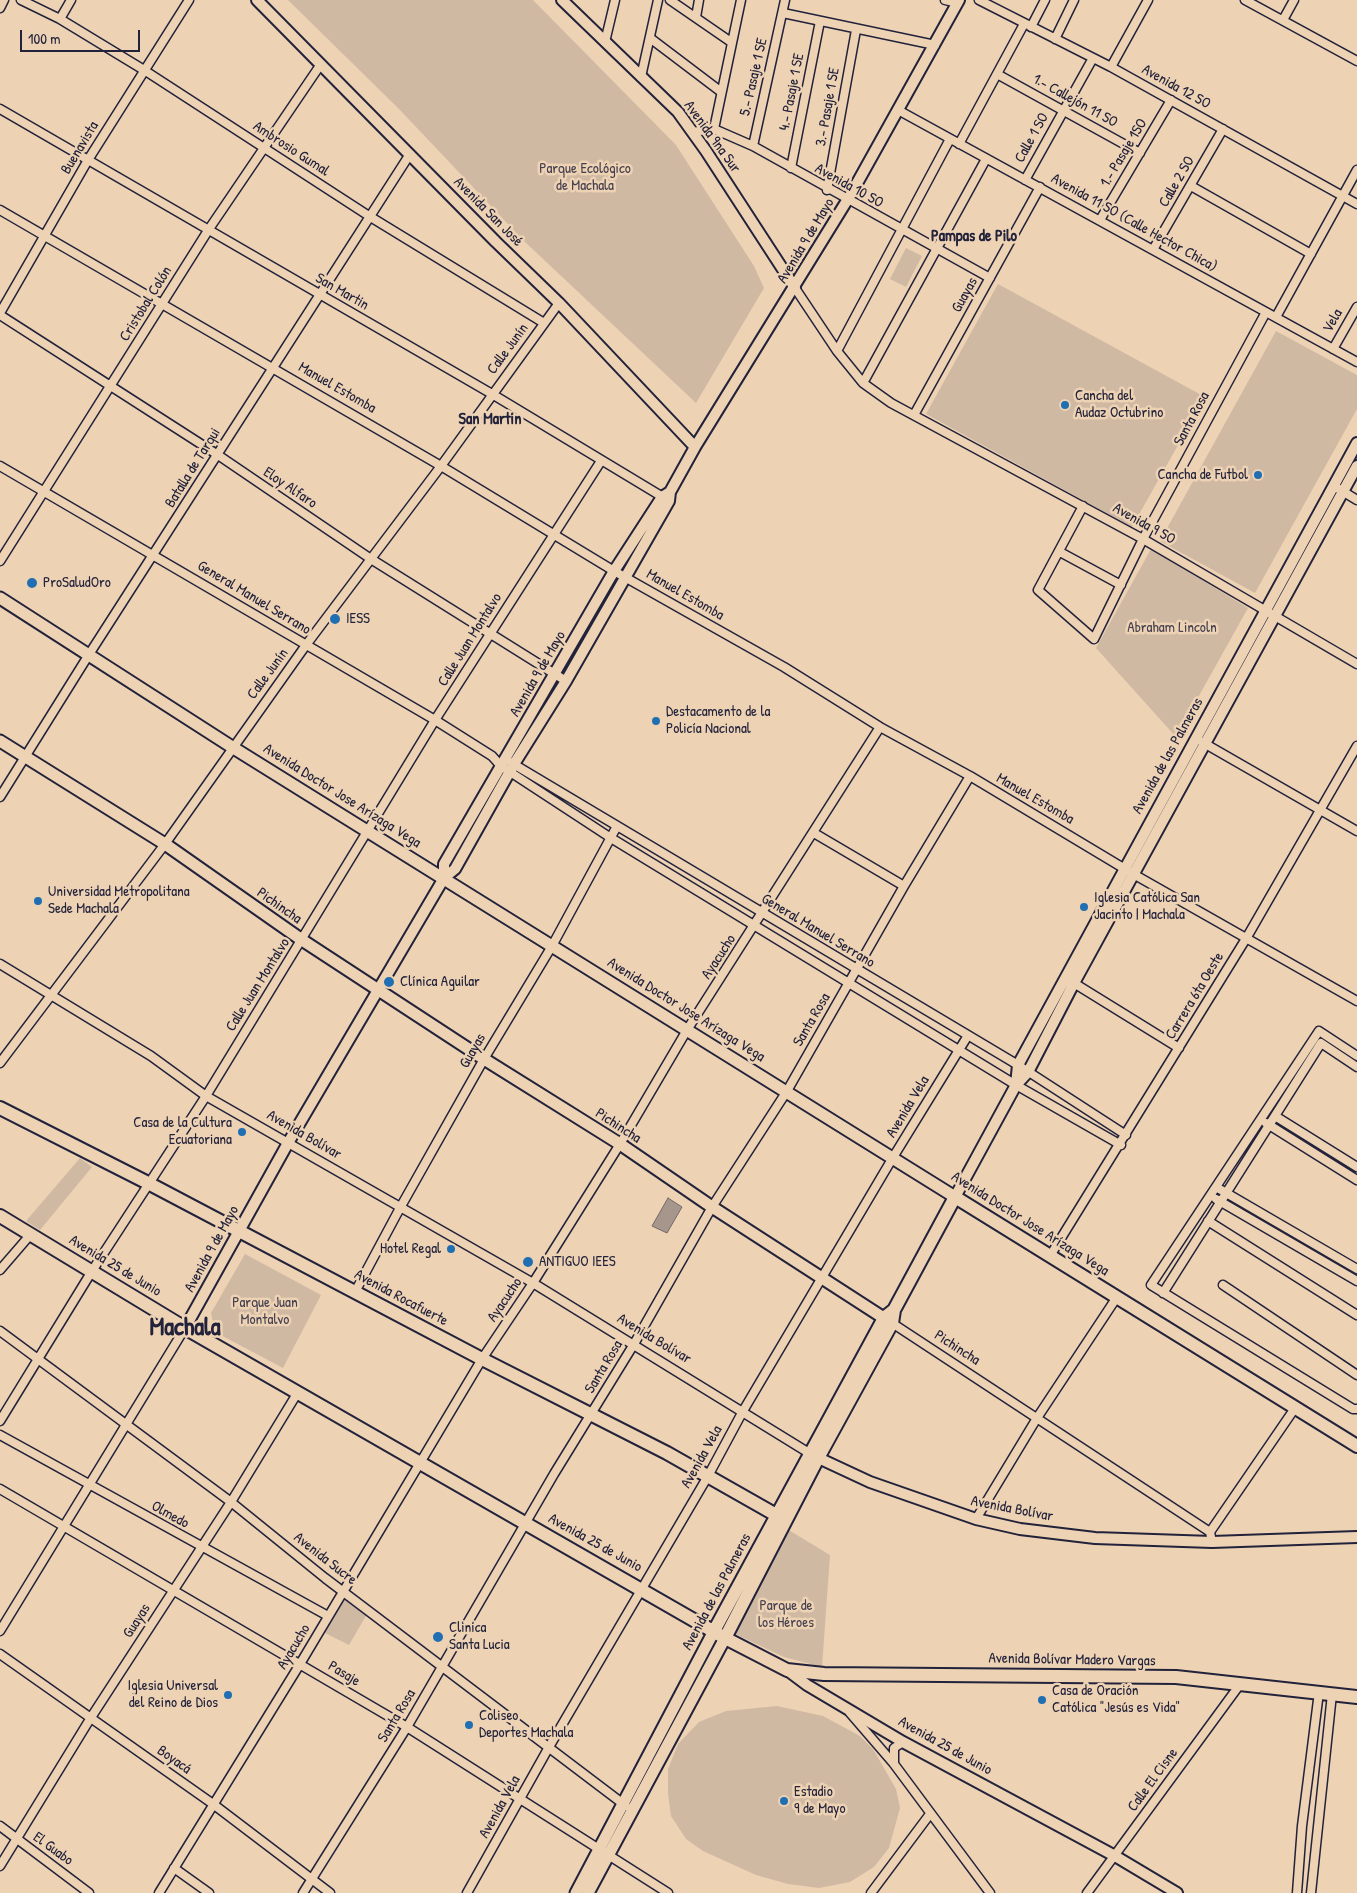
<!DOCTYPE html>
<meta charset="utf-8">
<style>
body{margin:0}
#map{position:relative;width:1357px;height:1893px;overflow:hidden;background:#edd2b4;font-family:"Patrick Hand",sans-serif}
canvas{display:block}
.scale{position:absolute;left:20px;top:30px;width:120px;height:22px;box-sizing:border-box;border:2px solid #22223b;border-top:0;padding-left:6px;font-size:15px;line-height:18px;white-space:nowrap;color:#22223b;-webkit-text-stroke:4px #edd2b4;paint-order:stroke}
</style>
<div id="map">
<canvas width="1357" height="1893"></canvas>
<div class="scale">100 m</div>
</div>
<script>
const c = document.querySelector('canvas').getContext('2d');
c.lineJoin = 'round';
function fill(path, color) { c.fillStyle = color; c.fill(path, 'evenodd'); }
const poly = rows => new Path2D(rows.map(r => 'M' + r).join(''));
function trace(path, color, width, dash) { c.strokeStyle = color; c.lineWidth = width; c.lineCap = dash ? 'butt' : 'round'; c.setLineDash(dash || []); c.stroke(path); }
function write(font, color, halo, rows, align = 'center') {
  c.font = font + ' "Patrick Hand",sans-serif'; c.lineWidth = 5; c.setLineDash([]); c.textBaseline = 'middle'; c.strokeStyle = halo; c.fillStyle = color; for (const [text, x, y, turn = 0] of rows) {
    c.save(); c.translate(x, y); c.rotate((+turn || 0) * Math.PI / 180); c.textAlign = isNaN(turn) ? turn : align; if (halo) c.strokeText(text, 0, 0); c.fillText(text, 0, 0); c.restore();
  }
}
fill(poly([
 [288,0,533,0,676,145,754,266,764,288,696,403,524,241,399,109],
 [906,248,922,256,906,287,890,279],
 [998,284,1205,397,1132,527,926,414],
 [1276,331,1357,375,1357,409,1255,593,1160,541],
 [1151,549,1248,608,1176,737,1096,648],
 [80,1158,92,1167,40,1230,26,1221],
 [245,1254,321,1295,283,1368,215,1332,211,1313],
 [787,1529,830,1555,822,1667,784,1657,733,1633],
 [345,1598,367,1614,349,1645,323,1632],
 [777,1706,823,1716,860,1736,873,1749,896,1789,900,1808,889,1848,874,1867,850,1882,819,1888,788,1884,756,1875,703,1851,686,1839,671,1816,668,1794,668,1769,678,1744,699,1722,726,1711]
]), '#d0b9a3');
const water = poly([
 [668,1198,682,1207,667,1233,652,1226,668,1198]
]);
fill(water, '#a7968b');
trace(water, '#72686b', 1);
const minor = poly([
 [21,0,60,19,144,70,369,216,544,323],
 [670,0,731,42],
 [945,0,958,3],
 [979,0,1111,67,1357,204],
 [1245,0,1357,61],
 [0,8,4,0],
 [783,13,935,45],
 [696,17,699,0],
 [60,19,71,0],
 [1283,20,1294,0],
 [1031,27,1045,0],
 [650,38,720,91],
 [1055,39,1074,0],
 [605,42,615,0],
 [1111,67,1148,0],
 [997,74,1140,153],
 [641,77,658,0],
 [0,109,492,394,666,499],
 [898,110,1357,362],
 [714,129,741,0],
 [692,132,714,129,753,146,990,278],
 [959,144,1024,24],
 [753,146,785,0],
 [791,168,820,21],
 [1025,180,1093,58],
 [1191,186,1311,254],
 [827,190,856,30],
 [0,210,441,466,614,571,784,667,880,727,970,776,1135,875,1357,1001],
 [1100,220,1171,100],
 [1154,248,1223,129],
 [795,288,837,351,863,383,891,403,1143,539,1357,664],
 [0,313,88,160,189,0],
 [0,315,218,455,371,559,566,681],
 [1276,317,1357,170],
 [1333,349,1357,307],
 [837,351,950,139],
 [863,383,986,159],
 [914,415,1040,187],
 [0,466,435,720,492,756,501,766,611,838,1016,1085,1121,1145],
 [1334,486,1357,500],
 [1083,506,1038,590,1094,639,1143,539,1266,312],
 [1060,552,1121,585],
 [0,561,209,229,321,64],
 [1202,742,1357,831],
 [510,762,1018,1065,1126,1135],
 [0,797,88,656,410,154],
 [814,833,904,886],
 [0,964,151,1056,206,1096,533,1283,809,1453],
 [1069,980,1179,1048],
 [1357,1056,1319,1031,1151,1285,1353,1409,1357,1409],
 [0,1063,165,844,306,645,441,466,559,303],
 [1275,1116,1357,1167],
 [1266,1123,1357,1180],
 [1216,1187,1357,1269],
 [1216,1199,1357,1281],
 [1208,1221,1357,1315],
 [1050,1256,1247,937,1357,746],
 [0,1270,31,1234],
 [1223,1285,1357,1375],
 [355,1292,400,1208,484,1059,552,946,617,826],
 [1163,1293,1321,1043,1357,1067],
 [892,1323,1210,1532,1212,1542],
 [0,1331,231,1502,325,1578,626,1806],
 [0,1421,92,1271,206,1096,435,720,601,461],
 [0,1435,328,1616],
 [0,1489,407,1727,668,1893],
 [976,1519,1037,1418,1117,1297],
 [1210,1532,1295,1408],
 [0,1631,185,1328],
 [0,1654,213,1804,330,1893],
 [850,1713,894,1764,990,1893],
 [894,1764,894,1748,903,1742],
 [0,1826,89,1893],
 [0,1866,90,1719,231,1502,298,1392],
 [174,1868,209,1893],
 [159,1893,300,1664,482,1359,533,1283,620,1144,687,1030,880,727],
 [303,1893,407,1727,554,1474,634,1344,712,1207,787,1091,904,886,970,776],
 [467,1893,549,1747,708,1476,743,1411,892,1159,967,1037],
 [871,1893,930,1814],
 [1087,1893,1241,1683],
 [1297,1893,1302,1826,1319,1692],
 [1311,1893,1332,1694]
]);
const tertiary = poly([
 [257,0,496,242,559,303,695,447],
 [562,0,678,112,706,151,795,288],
 [444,878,444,864,614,571,662,497,670,492],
 [1016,1085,1018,1065,1357,443],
 [955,1197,1016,1085,1028,1072,1074,983,1357,466],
 [185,1328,288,1143,444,878,455,869,514,764,566,681,669,501,670,492,695,447,851,194,959,0],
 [812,1455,870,1482,976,1519,1020,1529,1095,1538,1212,1542,1357,1537],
 [787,1670,807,1685,903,1742,1115,1856,1177,1893]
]);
const secondary = poly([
 [0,598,232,747,955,1197],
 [0,741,165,844,302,940,484,1059,620,1144,712,1207,890,1322],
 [576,1893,714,1631],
 [588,1893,725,1638]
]);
const primary = poly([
 [0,1108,148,1183,482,1359,667,1453,785,1520],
 [0,1216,185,1328,725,1638,787,1670,824,1674,1176,1677,1357,1697],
 [714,1631,884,1318,894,1310],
 [725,1638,818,1458,892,1323,894,1310,955,1197,1357,1446]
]);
trace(minor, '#22223b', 11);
trace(tertiary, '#22223b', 14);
trace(secondary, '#22223b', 15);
trace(primary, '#22223b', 16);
trace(minor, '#edd2b4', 8);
trace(tertiary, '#edd2b4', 10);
trace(secondary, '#edd2b4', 11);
trace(primary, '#edd2b4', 12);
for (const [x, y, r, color] of [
 [1065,405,5,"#1f6fb2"],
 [1258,475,5,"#1f6fb2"],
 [32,583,6,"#1f6fb2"],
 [335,619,6,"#1f6fb2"],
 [656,721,5,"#1f6fb2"],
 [38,901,5,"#1f6fb2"],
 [1084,907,5,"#1f6fb2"],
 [389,982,6,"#1f6fb2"],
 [242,1132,5,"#1f6fb2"],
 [451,1249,5,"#1f6fb2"],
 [528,1262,6,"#1f6fb2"],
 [438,1637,6,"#1f6fb2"],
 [228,1695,5,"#1f6fb2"],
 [1042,1700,5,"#1f6fb2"],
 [469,1725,5,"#1f6fb2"],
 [784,1801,5,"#1f6fb2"]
]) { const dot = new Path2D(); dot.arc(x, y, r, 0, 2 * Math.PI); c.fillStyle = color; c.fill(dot); trace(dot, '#edd2b4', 2); }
write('15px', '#22223b', '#edd2b4', [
 ["5.- Pasaje 1 SE",754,77,-77],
 ["Avenida 12 SO",1176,87,29],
 ["4.- Pasaje 1 SE",792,92,-79],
 ["1.- Callejón 11 SO",1075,101,29],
 ["3.- Pasaje 1 SE",828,107,-80],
 ["Avenida 9na Sur",712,137,54],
 ["Calle 1 SO",1032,138,-61],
 ["Buenavista",80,148,-59],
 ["Ambrosio Gumal",291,149,33],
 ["1.- Pasaje 1SO",1124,153,-59],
 ["Calle 2 SO",1177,182,-60],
 ["Avenida 10 SO",849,186,29],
 ["Avenida San José",488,212,45],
 ["Avenida 11 SO (Calle Hector Chica)",1134,223,29],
 ["Avenida 9 de Mayo",806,241,-59],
 ["San Martin",342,292,30],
 ["Guayas",965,295,-61],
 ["Cristobal Colón",146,304,-58],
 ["Vela",1333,321,-60],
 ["Calle Junín",508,349,-54],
 ["Manuel Estomba",337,388,30],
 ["Santa Rosa",1192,419,-62],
 ["Batalla de Tarqui",193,468,-58],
 ["Eloy Alfaro",290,488,34],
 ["Avenida 9 SO",1144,524,29],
 ["Manuel Estomba",685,595,30],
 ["General Manuel Serrano",254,598,31],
 ["Calle Juan Montalvo",470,640,-58],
 ["Calle Junín",268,674,-54],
 ["Avenida 9 de Mayo",538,674,-60],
 ["Avenida de las Palmeras",1168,756,-61],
 ["Avenida Doctor Jose Arízaga Vega",342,796,32],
 ["Manuel Estomba",1035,799,30],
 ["Pichincha",279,906,35],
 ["General Manuel Serrano",818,931,31],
 ["Ayacucho",719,957,-57],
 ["Calle Juan Montalvo",258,985,-58],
 ["Carrera 6ta Oeste",1195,996,-59],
 ["Avenida Doctor Jose Arízaga Vega",686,1010,32],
 ["Santa Rosa",812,1020,-60],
 ["Guayas",473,1051,-60],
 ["Avenida Vela",908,1107,-59],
 ["Pichincha",618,1126,33],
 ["Avenida Bolívar",304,1135,30],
 ["Avenida Doctor Jose Arízaga Vega",1030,1224,32],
 ["Avenida 9 de Mayo",212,1249,-61],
 ["Avenida 25 de Junio",115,1266,31],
 ["Avenida Rocafuerte",401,1298,28],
 ["Ayacucho",505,1300,-56],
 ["Avenida Bolívar",654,1339,31],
 ["Pichincha",957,1348,33],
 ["Santa Rosa",604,1367,-59],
 ["Avenida Vela",702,1457,-61],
 ["Avenida Bolívar",1012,1509,11],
 ["Olmedo",170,1515,29],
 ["Avenida 25 de Junio",595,1543,29],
 ["Avenida Sucre",325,1559,38],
 ["Avenida de las Palmeras",717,1592,-62],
 ["Guayas",137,1621,-57],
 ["Ayacucho",294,1647,-59],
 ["Avenida Bolívar Madero Vargas",1072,1660,1],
 ["Pasaje",344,1674,31],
 ["Santa Rosa",397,1716,-59],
 ["Avenida 25 de Junio",945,1746,29],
 ["Boyacá",174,1760,35],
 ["Calle El Cisne",1153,1780,-54],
 ["Avenida Vela",500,1807,-61],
 ["El Guabo",53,1849,36]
]);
write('15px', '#454050', '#edd2b4', [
 ["Parque Ecológico",585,169],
 ["de Machala",585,186],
 ["Abraham Lincoln",1172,628],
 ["Parque Juan",265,1303],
 ["Montalvo",265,1320],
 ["Parque de",786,1606],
 ["los Héroes",786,1623]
]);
write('15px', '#22223b', '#edd2b4', [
 ["Cancha del",1075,396],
 ["Audaz Octubrino",1075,413],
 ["Cancha de Futbol",1248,475,"right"],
 ["ProSaludOro",43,583],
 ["IESS",346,619],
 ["Destacamento de la",666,712],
 ["Policía Nacional",666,729],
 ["Universidad Metropolitana",48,892],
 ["Sede Machala",48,909],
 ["Iglesia Católica San",1094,898],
 ["Jacinto | Machala",1094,915],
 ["Clínica Aguilar",400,982],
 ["Casa de la Cultura",232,1123,"right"],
 ["Ecuatoriana",232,1140,"right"],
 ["Hotel Regal",441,1249,"right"],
 ["ANTIGUO IEES",539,1262],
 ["Clinica",449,1628],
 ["Santa Lucia",449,1645],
 ["Iglesia Universal",218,1686,"right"],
 ["del Reino de Dios",218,1703,"right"],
 ["Casa de Oración",1052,1691],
 ["Católica \"Jesús es Vida\"",1052,1708],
 ["Coliseo",479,1716],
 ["Deportes Machala",479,1733],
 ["Estadio",794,1792],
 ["9 de Mayo",794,1809]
], 'left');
write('bold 16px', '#22223b', '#edd2b4', [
 ["Pampas de Pilo",974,237],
 ["San Martin",490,420]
]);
write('bold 25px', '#22223b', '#edd2b4', [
 ["Machala",185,1328]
]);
</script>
